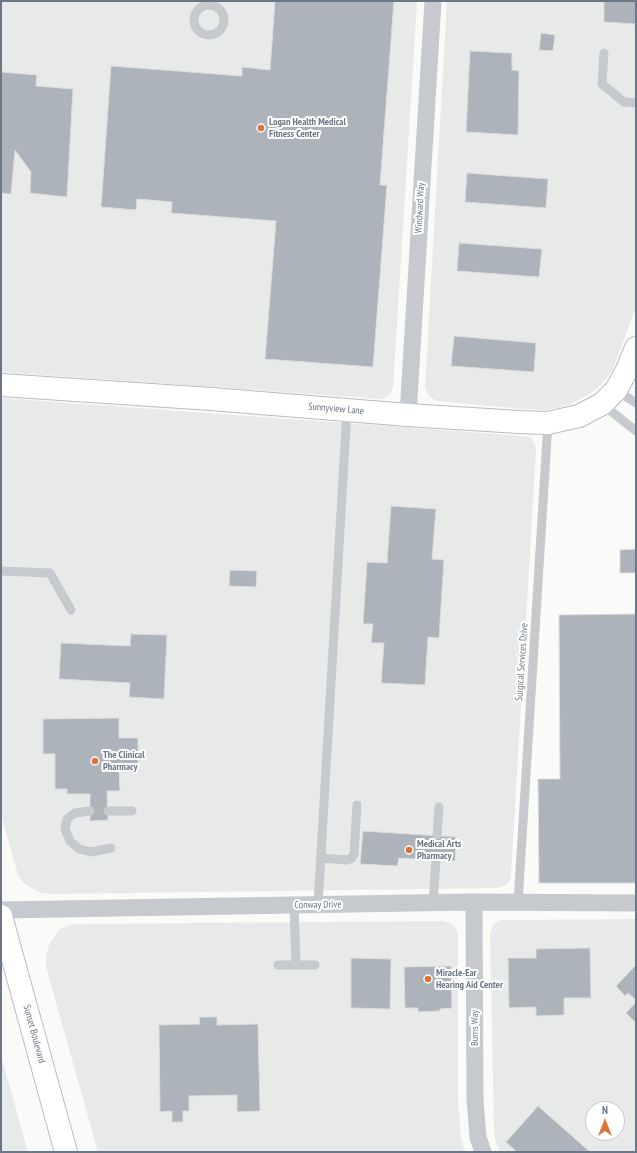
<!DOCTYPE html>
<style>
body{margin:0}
#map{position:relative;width:637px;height:1153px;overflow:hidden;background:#fafaf8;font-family:"PT Sans Narrow",sans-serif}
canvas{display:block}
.frame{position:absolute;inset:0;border:2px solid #6a7787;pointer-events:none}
.north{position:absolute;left:585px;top:1101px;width:40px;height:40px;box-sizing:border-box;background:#fff;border:1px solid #c3c9cf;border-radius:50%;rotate:0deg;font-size:11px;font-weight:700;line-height:16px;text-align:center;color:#6a7787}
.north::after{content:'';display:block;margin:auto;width:14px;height:18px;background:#db7336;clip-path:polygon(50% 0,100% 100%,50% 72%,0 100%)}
</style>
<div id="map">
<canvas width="637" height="1153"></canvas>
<div class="frame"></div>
<div class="north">N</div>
</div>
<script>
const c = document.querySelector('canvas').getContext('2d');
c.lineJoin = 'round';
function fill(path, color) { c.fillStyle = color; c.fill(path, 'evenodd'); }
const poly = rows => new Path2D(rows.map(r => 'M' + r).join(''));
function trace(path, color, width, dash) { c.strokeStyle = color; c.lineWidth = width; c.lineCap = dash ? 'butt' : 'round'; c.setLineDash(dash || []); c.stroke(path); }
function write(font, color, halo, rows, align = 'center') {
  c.font = font + ' "PT Sans Narrow",sans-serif'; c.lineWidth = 4; c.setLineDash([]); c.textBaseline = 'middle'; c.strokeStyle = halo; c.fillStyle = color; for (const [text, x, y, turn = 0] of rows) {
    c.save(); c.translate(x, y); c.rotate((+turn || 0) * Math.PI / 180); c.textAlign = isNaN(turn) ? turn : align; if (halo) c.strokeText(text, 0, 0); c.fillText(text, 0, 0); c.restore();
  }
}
fill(poly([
 [1,1,417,1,393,388,389,395,382,399,1,372],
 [447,1,636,1,636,307,613,369,602,384,591,393,569,405,547,410,524,409,436,401,429,396,425,388],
 [1,398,525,436,531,438,535,445,536,450,511,874,510,880,507,884,504,886,496,888,55,894,42,893,33,889,24,883,18,875,1,815],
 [636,919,636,1152,500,1152,496,1143,494,1129,490,934,493,925,496,922,501,920],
 [593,1109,617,1109,617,1133,593,1133],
 [443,921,450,923,454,926,457,931,458,936,458,1101,461,1138,465,1152,98,1152,46,967,46,956,49,945,59,930,67,926,75,924],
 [1,1055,28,1152,1,1152]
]), '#e8e9e9');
const building = poly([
 [275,1,394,1,380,185,387,185,373,367,265,359,276,221,171,213,172,202,137,199,136,210,101,207,111,66,242,76,242,67,270,70,275,1],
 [604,1,636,1,636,24,604,22,604,1],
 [541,33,555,35,553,51,539,50,541,33],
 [470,51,512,53,512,70,519,71,518,135,466,132,470,51],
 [1,72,37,75,36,86,73,89,67,197,30,193,31,172,15,150,11,194,1,193,1,72],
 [467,173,548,179,546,208,465,202,467,173],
 [459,243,542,249,539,277,457,271,459,243],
 [454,336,536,343,534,372,451,366,454,336],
 [391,506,436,509,432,559,444,560,439,638,428,637,425,685,381,683,384,643,371,643,373,624,363,624,367,562,387,563,391,506],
 [636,549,636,573,620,573,620,550,636,549],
 [230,570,257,571,256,587,229,586,230,570],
 [636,614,636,883,539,883,538,779,560,779,559,615,636,614],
 [131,634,167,635,164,699,129,697,130,683,59,679,61,643,130,646,131,634],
 [119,718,119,738,138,738,138,772,119,772,120,791,107,791,108,820,90,821,90,794,67,794,67,789,55,789,55,754,43,754,43,719,119,718],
 [363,831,456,837,455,861,399,858,397,866,360,864,363,831],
 [590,948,591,998,564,998,564,1015,536,1016,536,1007,509,1008,508,958,536,958,536,949,590,948],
 [351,958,391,959,390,1009,351,1008,351,958],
 [636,965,636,1000,628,993,625,996,616,986,636,965],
 [451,966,452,1008,440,1009,440,1011,418,1012,418,1008,405,1008,404,967,451,966],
 [636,1002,636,1023,626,1013,636,1002],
 [199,1017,217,1017,217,1025,258,1024,260,1111,237,1112,237,1095,189,1096,189,1111,183,1111,183,1122,172,1122,172,1111,160,1112,159,1025,200,1024,199,1017],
 [538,1106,590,1152,517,1152,506,1142,538,1106]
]);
fill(building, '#adb3ba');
trace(building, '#dcdcda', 1);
const secondary = poly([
 [1,385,211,399,408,415,519,422,548,423,579,416,602,404,616,390,627,370,636,348]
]);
const primary = poly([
 [1,916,66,1152]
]);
trace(secondary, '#b8bcc1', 24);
trace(primary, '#b9bdc1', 24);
trace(poly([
 '194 20a15 15 0 1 1 30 0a15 15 0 1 1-30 0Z',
 [604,53,602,84,624,102,636,103],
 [616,390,636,403],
 [602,404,636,431],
 [1,571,50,573,71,610],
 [90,811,75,813,67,819,65,829,70,841,79,849,91,852,111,848],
 [108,811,132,811],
 [437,835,439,807],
 [321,858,347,860,352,858,354,854,357,805],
 [433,903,436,860],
 [518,903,548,423],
 [294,905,296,965],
 [318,905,347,410],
 [278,965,315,965]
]), '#c6c9cd', 9);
trace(poly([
 [408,415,433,1],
 [474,903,475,1100,478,1137,483,1152],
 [1,910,469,902,636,903]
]), '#c6c9cd', 17);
trace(secondary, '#fff', 22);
trace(primary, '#fff', 22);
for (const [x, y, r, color] of [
 [261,128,4,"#db7336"],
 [95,761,4,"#db7336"],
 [409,850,4,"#db7336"],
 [428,979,4,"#db7336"]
]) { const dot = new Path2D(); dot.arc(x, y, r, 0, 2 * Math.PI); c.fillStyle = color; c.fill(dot); trace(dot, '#fff', 1.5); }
write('bold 10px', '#6a7787', '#fff', [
 ["Logan Health Medical",269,122],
 ["Fitness Center",269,134],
 ["The Clinical",103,755],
 ["Pharmacy",103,767],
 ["Medical Arts",417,844],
 ["Pharmacy",417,856],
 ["Miracle-Ear",436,973],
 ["Hearing Aid Center",436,985]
], 'left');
write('10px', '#6a7787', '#fff', [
 ["Windward Way",420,208,-87],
 ["Sunnyview Lane",336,409,5],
 ["Surgical Services Drive",522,662,-86],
 ["Conway Drive",318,905,-1],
 ["Burns Way",475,1028,-90],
 ["Sunset Boulevard",34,1034,75]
]);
</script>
